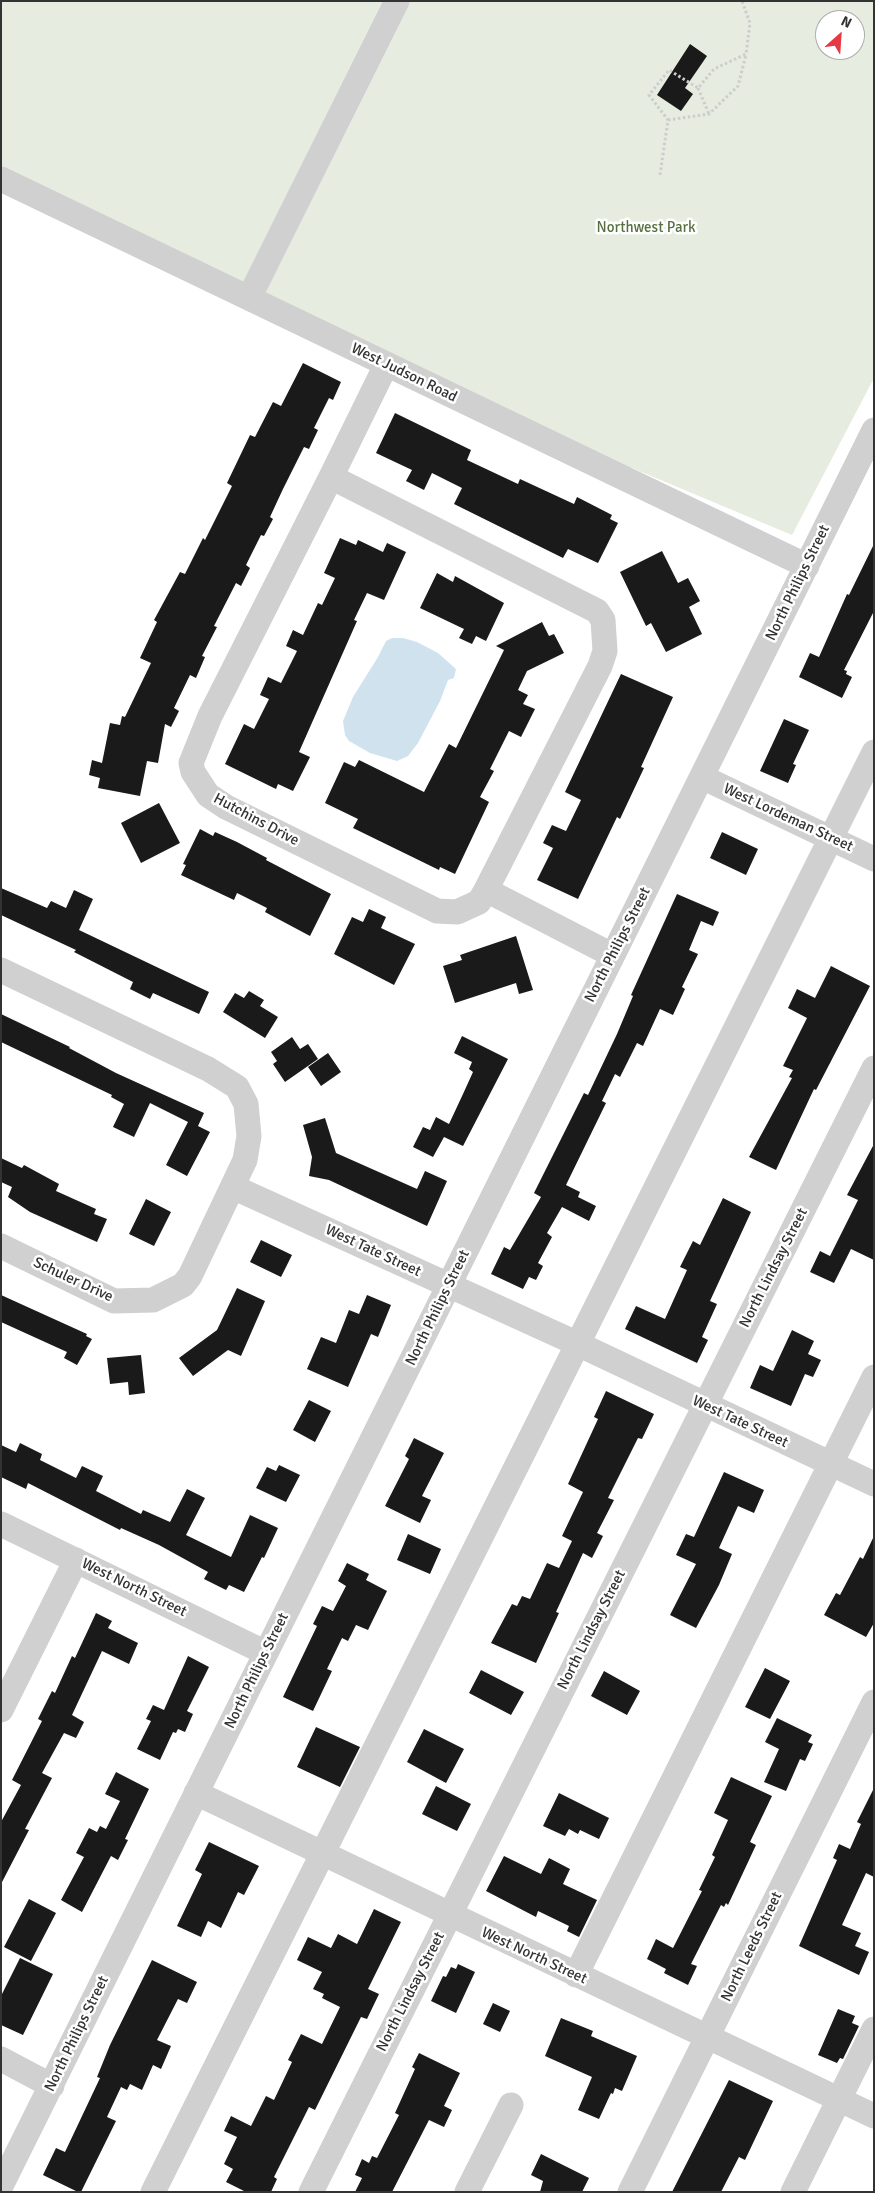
<!DOCTYPE html>
<style>
body{margin:0}
#map{position:relative;width:875px;height:2193px;overflow:hidden;background:#fff;font-family:Signika,sans-serif}
canvas{display:block}
.frame{position:absolute;inset:0;border:2px solid #333;pointer-events:none}
.north{position:absolute;left:815px;top:10px;width:50px;height:50px;box-sizing:border-box;background:#fff;border:1px solid #adadad;border-radius:50%;rotate:26deg;font-size:14px;font-weight:700;line-height:20px;text-align:center;color:#333}
.north::after{content:'';display:block;margin:auto;width:18px;height:22px;background:#e63946;clip-path:polygon(50% 0,100% 100%,50% 72%,0 100%)}
</style>
<div id="map">
<canvas width="875" height="2193"></canvas>
<div class="frame"></div>
<div class="north">N</div>
</div>
<script>
const c = document.querySelector('canvas').getContext('2d');
c.lineJoin = 'round';
function fill(path, color) { c.fillStyle = color; c.fill(path, 'evenodd'); }
const poly = rows => new Path2D(rows.map(r => 'M' + r).join(''));
function trace(path, color, width, dash) { c.strokeStyle = color; c.lineWidth = width; c.lineCap = dash ? 'butt' : 'round'; c.setLineDash(dash || []); c.stroke(path); }
function write(font, color, halo, rows, align = 'center') {
  c.font = font + ' Signika,sans-serif'; c.lineWidth = 5; c.setLineDash([]); c.textBaseline = 'middle'; c.strokeStyle = halo; c.fillStyle = color; for (const [text, x, y, turn = 0] of rows) {
    c.save(); c.translate(x, y); c.rotate((+turn || 0) * Math.PI / 180); c.textAlign = isNaN(turn) ? turn : align; if (halo) c.strokeText(text, 0, 0); c.fillText(text, 0, 0); c.restore();
  }
}
fill(poly([
 [1,1,874,1,874,378,792,535,386,365,1,180],
 [825,20,855,20,855,50,825,50]
]), '#e6ecdf');
fill(poly([
 [392,638,403,638,417,642,438,653,456,669,454,678,448,680,440,701,418,743,408,756,397,761,370,753,349,741,345,735,343,721,353,697,378,657,386,641]
]), '#cfe2ee');
fill(poly([
 [690,44,707,56,685,88,693,94,681,111,657,95],
 [303,363,341,382,333,400,329,398,314,428,318,430,309,449,304,447,283,489,270,517,273,519,264,536,261,535,246,565,250,568,241,586,236,583,214,626,217,627,202,656,205,657,196,678,190,675,174,708,179,711,171,727,165,724,158,763,147,761,140,796,98,788,100,778,89,775,92,760,102,763,110,723,120,725,122,716,125,717,151,663,140,658,157,622,154,620,180,572,185,574,203,538,205,540,232,486,227,483,250,435,255,437,273,402,281,406],
 [395,413,471,450,467,460,518,484,520,479,574,504,577,497,612,515,610,519,618,523,598,563,568,549,563,558,454,504,462,488,432,473,424,490,406,481,412,470,376,453],
 [340,538,356,545,358,540,383,552,387,543,406,552,384,600,367,593,354,620,357,621,299,752,310,757,293,791,278,784,276,789,225,764,244,724,254,729,269,699,260,695,268,677,281,683,297,651,286,646,293,630,303,635,318,603,322,605,335,578,324,573],
 [874,544,874,611,844,670,847,671,846,674,852,677,842,698,799,677,810,653,819,657,847,594,849,595],
 [662,551,678,583,688,578,700,601,689,607,702,634,666,652,651,623,646,626,620,572],
 [437,573,453,582,455,576,504,603,486,641,476,636,472,644,459,638,464,629,420,608],
 [542,622,549,636,554,634,564,653,527,671,518,690,528,695,523,704,535,709,521,737,509,731,490,769,494,771,480,797,489,802,455,874,440,867,439,870,353,828,358,819,325,803,344,762,355,767,359,760,424,792,449,744,456,748,504,650,496,646],
 [621,674,673,697,641,767,644,768,620,819,617,817,578,899,537,880,553,848,543,843,552,825,566,831,581,800,565,792],
 [784,719,809,730,793,764,796,765,788,783,760,771],
 [159,803,180,843,141,863,121,823],
 [200,829,213,836,215,832,237,842,267,858,266,860,331,894,310,936,265,912,267,908,237,893,234,900,181,875,186,865,183,864],
 [722,832,758,849,746,875,710,858],
 [1,888,47,908,51,901,66,908,74,890,93,899,79,930,209,992,199,1014,153,993,150,999,130,989,133,982,74,952,76,950,1,915],
 [677,894,719,912,713,926,701,921,689,950,698,954,682,987,685,989,673,1015,660,1009,643,1046,637,1043,620,1077,615,1074,602,1101,606,1103,566,1185,580,1192,578,1197,596,1206,589,1221,562,1207,547,1233,552,1237,538,1263,543,1266,536,1280,529,1277,523,1289,491,1274,504,1247,510,1250,541,1197,534,1193,584,1093,588,1095,617,1034,633,996,631,995],
 [369,909,386,917,381,928,415,944,394,985,334,954,352,917,363,922],
 [516,936,533,990,519,994,516,983,455,1003,443,966,462,960,460,955],
 [831,966,870,986,816,1090,814,1089,776,1170,749,1157,792,1078,789,1077,793,1070,783,1066,807,1018,788,1008,797,989,815,998],
 [249,991,264,1000,260,1006,278,1017,265,1038,223,1012,235,993,244,998],
 [1,1014,70,1047,69,1048,116,1073,204,1113,198,1126,210,1132,187,1176,166,1165,188,1122,150,1103,134,1137,113,1127,124,1104,111,1097,112,1095,1,1042],
 [462,1036,508,1059,463,1146,444,1137,433,1157,413,1147,423,1127,430,1130,436,1117,449,1124,463,1094,473,1072,469,1069,472,1062,454,1053],
 [292,1037,300,1049,308,1044,318,1059,285,1082,273,1064,277,1061,271,1052],
 [328,1053,341,1072,321,1086,308,1067],
 [325,1118,336,1153,417,1189,425,1171,447,1181,427,1226,329,1180,309,1176,312,1157,303,1125],
 [874,1144,874,1260,851,1249,834,1283,810,1272,820,1251,830,1256,858,1200,847,1195],
 [1,1158,22,1168,24,1165,59,1184,56,1191,96,1209,94,1214,107,1219,97,1242,30,1212,8,1197,12,1187,1,1182],
 [723,1198,751,1212,710,1301,717,1304,702,1337,708,1340,697,1363,625,1329,636,1306,665,1319,687,1270,680,1267,693,1241,700,1245],
 [146,1199,171,1212,154,1246,129,1234],
 [261,1240,292,1255,281,1277,250,1262],
 [237,1288,265,1301,241,1356,228,1350,193,1376,179,1358,217,1330],
 [1,1295,87,1334,86,1336,92,1339,77,1365,64,1358,67,1352,1,1322],
 [367,1295,391,1305,378,1337,371,1334,348,1387,307,1369,321,1337,336,1343,349,1310,359,1314],
 [792,1330,814,1341,808,1354,821,1360,813,1377,805,1374,791,1406,750,1388,760,1365,773,1371],
 [141,1355,145,1393,129,1395,128,1382,110,1384,107,1358],
 [606,1391,654,1414,642,1439,638,1438,608,1498,614,1500,597,1533,603,1536,592,1558,583,1553,556,1612,559,1613,536,1663,491,1643,512,1604,517,1606,522,1596,530,1599,547,1563,559,1568,572,1541,562,1536,583,1492,568,1484,598,1419,594,1417],
 [309,1400,331,1411,315,1442,293,1430],
 [414,1438,444,1453,422,1496,431,1500,420,1523,385,1506,409,1459,405,1456],
 [20,1443,42,1454,40,1460,76,1478,82,1466,103,1476,96,1491,141,1514,143,1510,170,1522,187,1489,205,1498,186,1535,231,1557,250,1515,278,1528,264,1558,262,1557,244,1592,229,1585,226,1590,204,1579,208,1572,159,1545,121,1528,120,1530,28,1483,26,1489,1,1477,1,1445,16,1452],
 [279,1465,300,1475,286,1502,256,1488,267,1467,276,1471],
 [724,1472,764,1490,754,1513,738,1506,719,1548,732,1554,719,1585,696,1628,670,1615,696,1564,676,1555,686,1534,694,1537],
 [408,1534,441,1549,430,1574,397,1560],
 [874,1536,874,1623,866,1637,824,1615,836,1593,840,1595,860,1557,863,1559],
 [347,1563,369,1574,366,1580,387,1591,368,1630,356,1625,348,1641,342,1638,327,1669,332,1671,313,1711,283,1697,317,1626,313,1624,322,1606,333,1611,346,1586,338,1581],
 [96,1613,112,1621,108,1628,138,1643,129,1664,102,1651,72,1715,84,1722,76,1738,64,1733,42,1773,52,1778,25,1829,29,1830,1,1884,1,1822,21,1785,12,1780,42,1721,38,1719,52,1691,55,1693,72,1656,75,1658],
 [188,1656,209,1667,187,1711,193,1714,185,1732,178,1729,176,1733,173,1732,160,1760,137,1749,151,1721,146,1719,153,1705,164,1710],
 [765,1668,790,1681,770,1719,745,1707],
 [481,1670,524,1692,511,1715,469,1693],
 [604,1671,640,1691,627,1715,591,1696],
 [777,1718,812,1735,808,1742,813,1744,805,1761,800,1759,786,1791,764,1782,779,1749,765,1742],
 [316,1727,360,1747,340,1787,297,1767],
 [424,1729,464,1749,446,1783,407,1762],
 [116,1772,149,1789,125,1839,128,1840,118,1860,111,1856,82,1912,61,1900,84,1857,76,1853,89,1828,97,1832,100,1826,106,1829,120,1801,105,1794],
 [731,1777,772,1796,750,1842,756,1845,728,1905,726,1903,724,1907,721,1905,691,1964,697,1966,688,1985,664,1973,666,1969,647,1959,656,1939,673,1948,702,1891,699,1890,715,1857,712,1855,728,1820,714,1813],
 [436,1786,471,1804,457,1831,422,1814],
 [874,1788,874,1877,866,1873,842,1925,861,1933,855,1946,869,1952,859,1975,799,1946,837,1860,833,1858,839,1844,850,1849,861,1824,857,1822],
 [559,1793,609,1818,599,1839,580,1830,578,1834,569,1829,565,1836,543,1826],
 [209,1842,259,1866,244,1895,238,1892,221,1928,208,1921,201,1937,177,1926,202,1874,195,1870],
 [504,1856,541,1874,549,1858,570,1869,563,1884,597,1900,579,1937,567,1931,569,1926,538,1911,536,1917,486,1891],
 [29,1899,56,1913,31,1961,4,1947],
 [374,1909,401,1922,368,1989,379,1994,367,2019,361,2017,315,2110,309,2107,274,2177,277,2179,271,2192,246,2192,226,2182,233,2169,224,2164,237,2137,224,2131,231,2116,251,2126,266,2096,274,2100,292,2062,288,2060,301,2034,322,2044,340,2007,322,1998,324,1994,313,1989,322,1972,297,1960,308,1937,331,1948,338,1934,357,1944],
 [20,1958,53,1974,23,2035,1,2025,1,1996],
 [152,1960,197,1982,187,2003,178,1999,157,2040,171,2046,161,2069,153,2065,142,2090,130,2084,127,2090,121,2087,107,2117,116,2121,81,2192,78,2192,43,2175,56,2148,65,2152,100,2078,97,2077,110,2045],
 [458,1964,475,1972,456,2013,431,2001,443,1976,446,1977,451,1967,456,1969],
 [493,2003,510,2011,500,2032,483,2024],
 [838,2009,855,2016,852,2023,859,2026,843,2059,840,2058,837,2063,818,2055],
 [561,2018,593,2031,591,2036,637,2056,622,2091,615,2088,613,2094,611,2093,599,2119,578,2110,592,2077,545,2056],
 [419,2053,460,2073,444,2106,452,2110,444,2127,429,2120,392,2192,355,2192,362,2178,355,2175,362,2159,369,2163,372,2156,377,2158,399,2115,395,2113,415,2069,412,2067],
 [729,2080,773,2101,745,2160,739,2157,721,2192,672,2192],
 [541,2154,589,2178,582,2192,540,2192,543,2181,531,2175]
]), '#1a1a1a');
trace(poly([
 [698,88,709,114],
 [668,120,709,114,738,86,746,55],
 [660,175,668,120,649,95,669,70,698,88,714,69,746,54,750,23,742,1]
]), '#cdcdcd', 3, [2.5, 2.5]);
trace(poly([
 [1,179,807,566],
 [249,298,397,1],
 [331,477,597,611,603,620,605,651,600,666,486,890,479,902,457,912,437,911,226,807,208,795,193,772,191,763,210,716,331,477,386,365],
 [702,777,874,859],
 [486,890,612,955],
 [1,970,208,1069,237,1087,246,1104,249,1136,245,1160,190,1276,183,1285,153,1300,114,1301,1,1246],
 [233,1187,578,1344,874,1484],
 [1,1524,266,1653],
 [1,1710,76,1560],
 [196,1793,874,2116],
 [576,1975,874,1377],
 [1,2059,52,2086],
 [1,2186,874,430],
 [153,2192,874,752],
 [311,2192,874,1068],
 [467,2192,511,2105],
 [630,2192,874,1702],
 [793,2192,874,2029]
]), '#d0d0d0', 25);
write('15px', '#56703f', '#fff', [
 ["Northwest Park",646,228]
]);
write('15px', '#333', '#fff', [
 ["West Judson Road",404,373,26],
 ["North Philips Street",798,583,-64],
 ["West Lordeman Street",788,818,25],
 ["Hutchins Drive",256,820,28],
 ["North Philips Street",618,945,-63],
 ["West Tate Street",373,1251,25],
 ["North Lindsay Street",774,1268,-63],
 ["Schuler Drive",73,1280,25],
 ["North Philips Street",438,1308,-64],
 ["West Tate Street",740,1422,25],
 ["West North Street",134,1588,26],
 ["North Lindsay Street",592,1630,-63],
 ["North Philips Street",257,1671,-64],
 ["North Leeds Street",752,1947,-64],
 ["West North Street",534,1956,25],
 ["North Lindsay Street",411,1992,-63],
 ["North Philips Street",77,2034,-64]
]);
</script>
